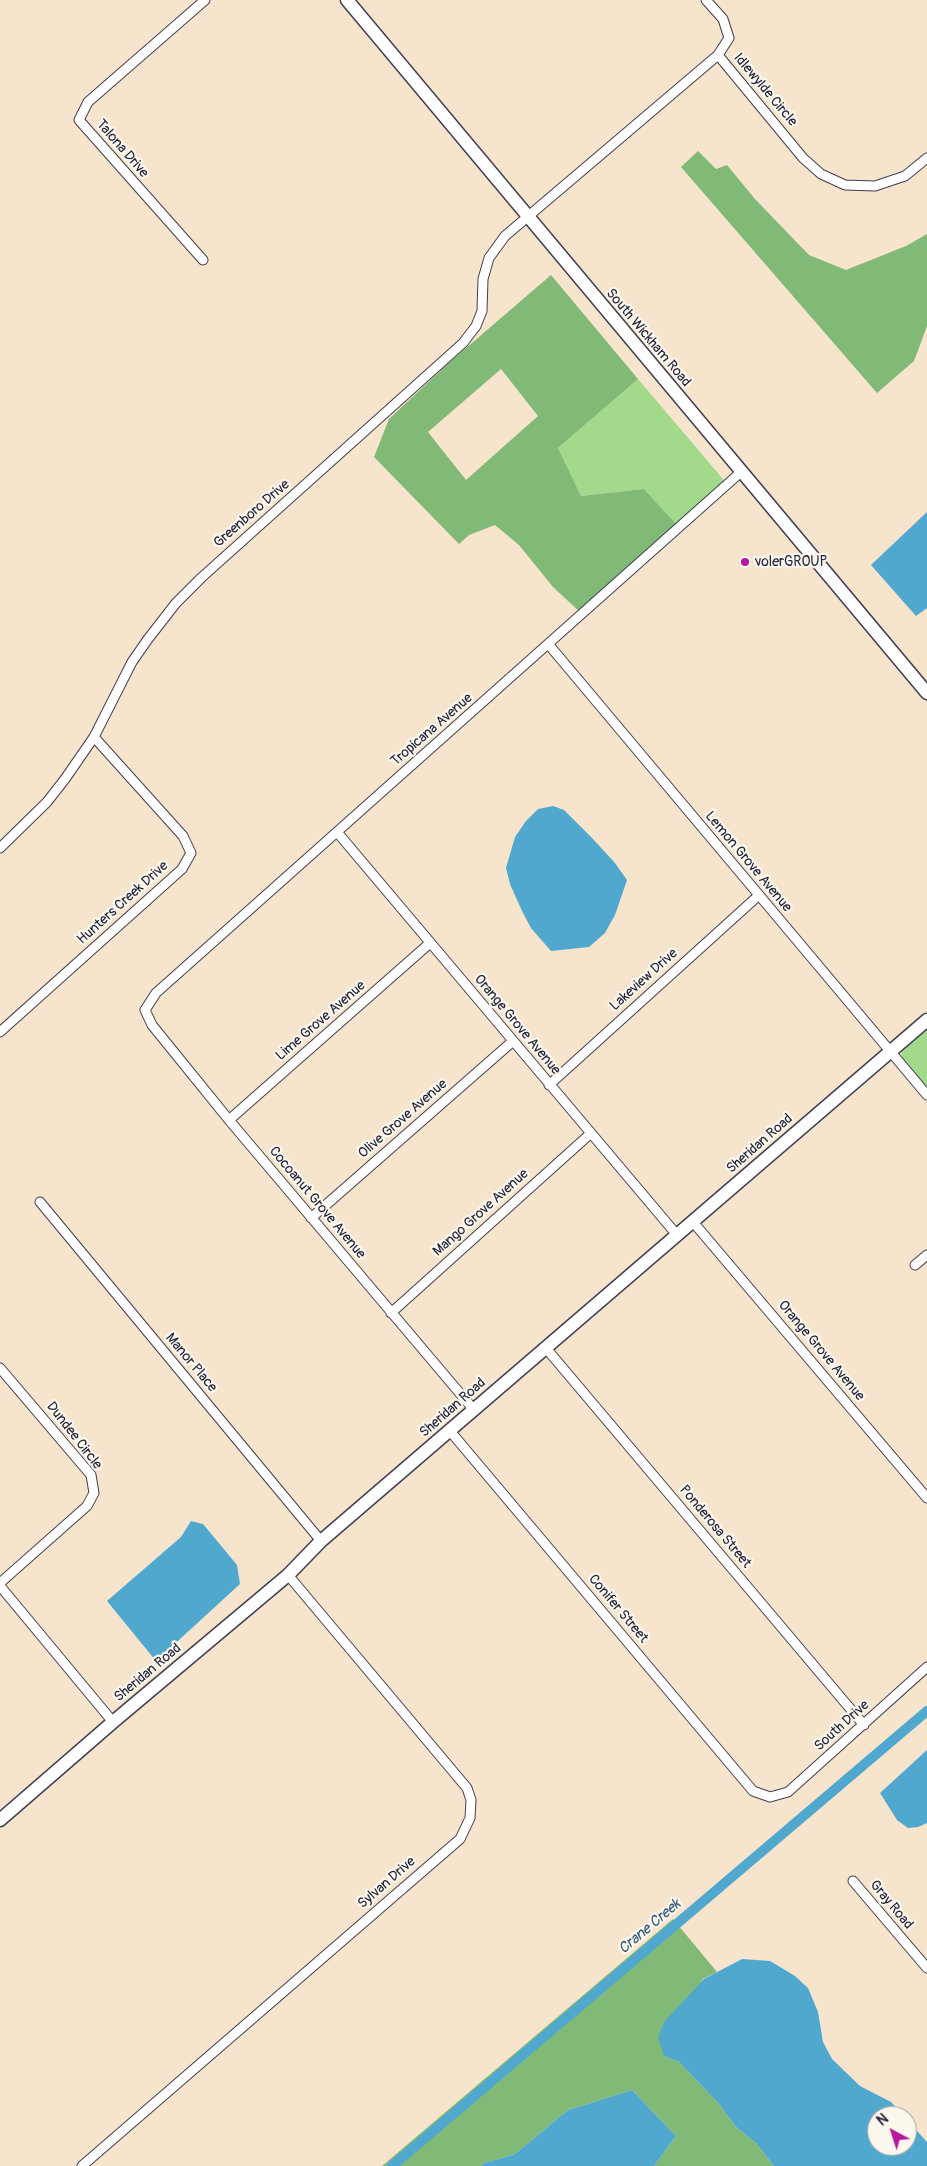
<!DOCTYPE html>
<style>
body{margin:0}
#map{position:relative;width:927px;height:2166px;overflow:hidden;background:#f6e4cd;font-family:Pangolin,sans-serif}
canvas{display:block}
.north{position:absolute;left:867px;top:2106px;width:50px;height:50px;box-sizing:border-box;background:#fbf7ec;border:1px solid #a4a2a5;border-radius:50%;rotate:320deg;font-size:14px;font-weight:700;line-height:20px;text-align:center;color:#22223b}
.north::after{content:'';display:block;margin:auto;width:18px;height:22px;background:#b5179e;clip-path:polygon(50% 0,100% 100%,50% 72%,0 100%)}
</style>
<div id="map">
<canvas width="927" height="2166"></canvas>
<div class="north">N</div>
</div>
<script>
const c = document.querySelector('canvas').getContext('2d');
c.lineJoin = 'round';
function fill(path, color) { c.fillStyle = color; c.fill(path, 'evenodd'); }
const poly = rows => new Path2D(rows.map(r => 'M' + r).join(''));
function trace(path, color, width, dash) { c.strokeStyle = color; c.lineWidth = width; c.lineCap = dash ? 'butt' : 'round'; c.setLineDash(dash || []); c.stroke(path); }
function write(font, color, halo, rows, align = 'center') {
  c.font = font + ' Pangolin,sans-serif'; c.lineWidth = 4.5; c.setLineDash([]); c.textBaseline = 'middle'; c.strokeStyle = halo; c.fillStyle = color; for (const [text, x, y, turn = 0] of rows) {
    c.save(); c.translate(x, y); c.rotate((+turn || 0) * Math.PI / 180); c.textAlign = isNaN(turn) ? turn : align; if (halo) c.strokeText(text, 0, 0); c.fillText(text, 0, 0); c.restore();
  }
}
fill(poly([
 [638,379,728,485,679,527,644,489,581,496,558,448],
 [927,1029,927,1088,901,1059,902,1051]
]), '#a2d98b');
fill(poly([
 [698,151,716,169,727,165,755,199,809,255,846,270,906,246,927,234,927,326,914,361,877,393,681,167],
 [551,275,638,379,558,448,581,496,644,489,679,527,580,612,553,587,519,545,495,525,469,535,459,544,374,457,389,419,451,361],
 [501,369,538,416,466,480,428,432],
 [673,1919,717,1972,703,1979,664,2056,679,2062,719,2104,736,2127,756,2143,774,2166,654,2166,676,2136,632,2090,568,2110,515,2154,484,2163,481,2166,382,2166]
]), '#81b977');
fill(poly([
 [927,512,927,608,916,616,871,565],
 [553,806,564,810,592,838,615,863,627,880,615,915,605,933,589,947,551,951,531,928,522,911,510,884,506,868,515,837,526,821,538,809],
 [191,1521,203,1524,237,1565,240,1584,156,1661,107,1601,181,1537],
 [927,1750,927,1823,918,1827,908,1828,897,1820,880,1793],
 [742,1959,770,1961,795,1976,808,1988,818,2012,823,2042,832,2059,860,2086,891,2102,903,2116,877,2116,877,2146,907,2146,907,2120,927,2142,927,2166,774,2166,756,2143,736,2127,719,2104,679,2062,664,2056,658,2037,665,2021,704,1979],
 [632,2090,676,2136,654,2166,481,2166,484,2163,515,2154,568,2110]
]), '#51a8ce');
trace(poly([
 [392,2166,927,1711]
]), '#51a8ce', 10);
const street = poly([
 [718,55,803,158,821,174,845,185,875,186,905,176,927,158],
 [203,260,79,120,88,102,205,0],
 [549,645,927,1095],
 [337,832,677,1235],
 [0,848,47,802,65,779,94,737,132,662,148,639,176,603,201,578,463,343,476,326,482,311,483,279,489,258,505,236,718,55,729,38,723,19,706,0],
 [0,1032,182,869,191,853,183,836,94,737],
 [549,1085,758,896],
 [229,1120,430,943],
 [40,1202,321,1541],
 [311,1218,513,1041],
 [693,1222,927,1498],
 [915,1265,927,1255],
 [391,1313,590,1134],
 [545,1347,864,1725],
 [0,1368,91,1475,94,1493,87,1506,0,1583],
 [474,1410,229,1120,152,1025,145,1010,156,993,741,472],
 [450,1431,753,1791,770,1797,788,1792,927,1667],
 [0,1586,113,1722],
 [853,1881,927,1968],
 [82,2166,460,1839,470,1818,471,1800,467,1788,288,1575]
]);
const secondary = poly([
 [347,0,927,693],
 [0,1820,113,1722,288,1575,321,1541,927,1020]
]);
trace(street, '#423f51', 11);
trace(secondary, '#423f51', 15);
trace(street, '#fff', 9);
trace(secondary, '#fff', 12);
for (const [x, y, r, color] of [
 [745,562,5,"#b5179e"]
]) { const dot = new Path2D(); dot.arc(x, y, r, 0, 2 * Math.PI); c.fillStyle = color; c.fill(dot); trace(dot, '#fbf7ec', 2); }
write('14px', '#22223b', '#fbf7ec', [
 ["Idlewylde Circle",765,90,50],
 ["Talona Drive",122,149,49],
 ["South Wickham Road",648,338,50],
 ["Greenboro Drive",252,514,-41],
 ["Tropicana Avenue",432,730,-41],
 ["Lemon Grove Avenue",748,862,50],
 ["Hunters Creek Drive",123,903,-42],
 ["Lakeview Drive",644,980,-42],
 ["Lime Grove Avenue",321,1021,-41],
 ["Orange Grove Avenue",517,1025,50],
 ["Olive Grove Avenue",403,1119,-41],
 ["Sheridan Road",760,1144,-41],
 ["Cocoanut Grove Avenue",317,1203,50],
 ["Mango Grove Avenue",481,1213,-42],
 ["Orange Grove Avenue",821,1351,50],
 ["Manor Place",191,1363,50],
 ["Sheridan Road",453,1408,-41],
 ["Dundee Circle",74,1436,52],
 ["Ponderosa Street",715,1527,50],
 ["Conifer Street",618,1609,50],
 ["Sheridan Road",148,1673,-40],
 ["South Drive",842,1726,-42],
 ["Sylvan Drive",387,1883,-41],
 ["Gray Road",891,1905,50]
]);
write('14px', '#22223b', '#fbf7ec', [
 ["volerGROUP",755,562]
], 'left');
write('italic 15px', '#355876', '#fbf7ec', [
 ["Crane Creek",650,1927,-40]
]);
</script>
